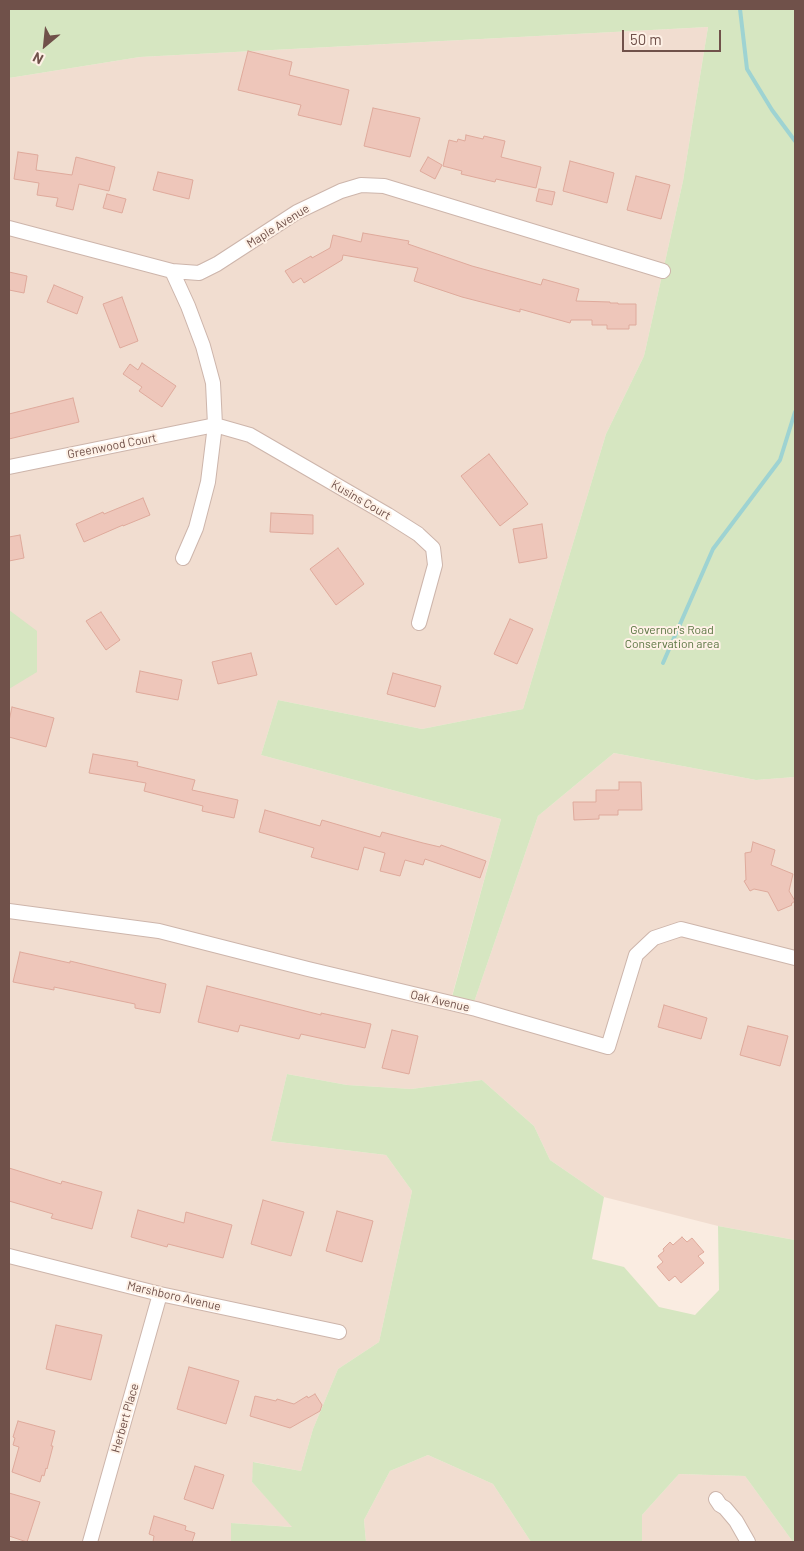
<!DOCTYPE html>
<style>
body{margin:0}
#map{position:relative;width:804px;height:1551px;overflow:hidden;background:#faece1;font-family:Barlow,sans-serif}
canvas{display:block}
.frame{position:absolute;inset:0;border:10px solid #70514a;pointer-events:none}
.north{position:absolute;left:20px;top:20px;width:50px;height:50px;-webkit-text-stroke:4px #fef1e6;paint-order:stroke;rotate:208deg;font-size:14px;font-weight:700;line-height:20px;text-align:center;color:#70514a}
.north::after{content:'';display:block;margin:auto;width:18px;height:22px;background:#70514a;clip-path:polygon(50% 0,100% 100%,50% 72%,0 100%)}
.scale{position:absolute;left:622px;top:30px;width:99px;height:22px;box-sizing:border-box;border:2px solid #70514a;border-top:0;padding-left:6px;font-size:15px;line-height:18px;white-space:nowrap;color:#70514a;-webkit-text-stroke:4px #fef1e6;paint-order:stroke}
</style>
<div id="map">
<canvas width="804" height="1551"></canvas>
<div class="frame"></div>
<div class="north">N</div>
<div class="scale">50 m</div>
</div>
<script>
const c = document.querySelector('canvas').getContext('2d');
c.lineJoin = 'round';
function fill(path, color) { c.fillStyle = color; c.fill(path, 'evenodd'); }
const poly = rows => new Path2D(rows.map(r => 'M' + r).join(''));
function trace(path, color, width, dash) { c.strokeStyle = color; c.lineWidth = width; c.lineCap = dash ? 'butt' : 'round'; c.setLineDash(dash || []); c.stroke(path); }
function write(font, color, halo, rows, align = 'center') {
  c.font = font + ' Barlow,sans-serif'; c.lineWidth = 4; c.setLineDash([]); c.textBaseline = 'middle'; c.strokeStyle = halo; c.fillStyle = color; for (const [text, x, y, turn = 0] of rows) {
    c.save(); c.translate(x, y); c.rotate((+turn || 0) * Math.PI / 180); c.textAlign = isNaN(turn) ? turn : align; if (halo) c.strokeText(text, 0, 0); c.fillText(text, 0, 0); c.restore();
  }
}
fill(poly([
 [708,27,683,181,644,356,606,434,523,709,422,729,278,700,261,755,501,819,450,1003,472,1008,538,816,614,753,756,780,795,777,795,1240,718,1226,604,1197,550,1160,534,1126,482,1080,411,1089,347,1085,287,1074,271,1141,386,1155,412,1191,379,1342,338,1369,313,1429,301,1471,254,1462,252,1482,293,1527,231,1523,231,1542,9,1542,9,78,140,57],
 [428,1455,493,1484,531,1542,366,1542,364,1520,390,1471],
 [679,1474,745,1476,793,1542,642,1542,642,1515]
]), '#f1ddd0');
fill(poly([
 [9,9,795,9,795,777,756,780,614,753,538,816,472,1008,450,1004,501,819,261,755,278,700,422,729,523,709,606,434,644,356,683,181,708,27,140,57,9,78],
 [9,610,37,631,37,672,9,689],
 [287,1074,347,1085,411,1089,482,1080,534,1126,550,1160,604,1197,592,1259,624,1267,659,1307,695,1315,719,1290,718,1226,795,1240,795,1542,793,1542,745,1476,679,1474,642,1515,642,1542,531,1542,493,1484,428,1455,390,1471,364,1520,366,1542,231,1542,231,1523,292,1527,252,1482,253,1462,301,1471,313,1429,338,1369,379,1342,412,1191,386,1155,271,1141]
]), '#d6e6c1');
trace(poly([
 [740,9,747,69,772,110,795,141],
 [663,663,713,549,780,460,795,412]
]), '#9ed3d2', 4);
const building = poly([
 [248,51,292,62,289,75,349,90,341,125,298,115,301,105,238,90,248,51],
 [373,108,420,118,410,157,364,146,373,108],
 [466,135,483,139,484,136,505,141,501,157,541,167,536,188,496,179,495,182,461,174,462,171,443,166,449,140,457,142,458,139,465,141,466,135],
 [18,152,38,155,36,170,72,175,76,157,115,167,109,191,79,184,73,210,56,206,58,198,37,195,39,183,14,179,18,152],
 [428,157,442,165,435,179,420,171,428,157],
 [570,161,614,173,607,203,563,191,570,161],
 [158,172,193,180,189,199,153,190,158,172],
 [636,176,670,185,661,219,627,210,636,176],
 [539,189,555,192,552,205,536,201,539,189],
 [107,194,126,199,122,213,103,208,107,194],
 [363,233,409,241,408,244,472,266,541,285,543,279,579,289,576,301,610,302,610,303,618,303,618,304,636,304,636,325,629,325,629,329,607,329,607,325,592,325,592,320,571,320,570,323,520,309,520,312,462,297,414,281,418,268,343,255,342,260,304,283,301,278,293,283,285,271,311,256,312,258,330,248,333,235,361,242,363,233],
 [9,272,27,276,24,293,9,290,9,272],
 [54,285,83,297,77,314,47,302,54,285],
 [122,297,138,341,120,348,103,304,122,297],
 [142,363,176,386,162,407,139,391,142,387,123,374,130,364,138,370,142,363],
 [73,398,79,422,9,439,9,414,73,398],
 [489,454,528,504,500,526,461,476,489,454],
 [143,498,150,515,123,526,123,525,84,542,76,524,103,512,104,514,143,498],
 [271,513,313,515,313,534,270,532,271,513],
 [542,524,547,558,519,563,513,529,542,524],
 [20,535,24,558,9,561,9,537,20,535],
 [338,548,364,584,336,605,310,569,338,548],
 [101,612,120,640,106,650,86,621,101,612],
 [510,619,533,629,517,664,494,654,510,619],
 [251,653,257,675,218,684,212,662,251,653],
 [140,671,182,680,178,700,136,692,140,671],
 [393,673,441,686,435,707,387,694,393,673],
 [12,707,54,718,46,747,9,737,9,721,12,707],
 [93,754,138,762,137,766,195,780,192,790,238,800,234,818,202,811,203,806,144,791,146,783,89,773,93,754],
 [619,782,641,782,642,810,618,810,618,815,599,815,599,819,574,820,573,802,596,802,596,790,619,790,619,782],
 [265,810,320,826,322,820,380,837,382,832,423,843,440,847,441,845,486,861,480,878,425,859,423,865,405,860,400,876,380,871,385,853,364,847,358,870,311,857,314,848,259,832,265,810],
 [753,842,775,850,771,865,793,874,789,891,795,901,791,904,792,905,778,911,768,892,754,889,750,891,744,881,746,880,745,853,751,852,753,842],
 [20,952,70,963,70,961,166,984,160,1013,135,1008,135,1004,54,987,54,990,13,982,20,952],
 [207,986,321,1015,321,1013,371,1024,365,1048,301,1034,299,1039,240,1025,238,1032,198,1022,207,986],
 [664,1005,707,1018,701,1039,658,1027,664,1005],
 [748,1026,788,1036,780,1066,740,1055,748,1026],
 [392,1030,418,1036,409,1074,382,1068,392,1030],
 [9,1168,61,1184,62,1181,102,1192,92,1229,51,1218,53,1214,9,1201,9,1168],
 [263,1200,304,1212,291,1256,251,1244,263,1200],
 [138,1210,184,1223,186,1212,232,1225,223,1258,168,1244,167,1247,131,1237,138,1210],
 [337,1211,373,1221,362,1262,326,1251,337,1211],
 [682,1237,687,1242,692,1238,704,1252,698,1256,704,1263,681,1283,675,1276,669,1281,657,1267,663,1262,658,1256,664,1251,663,1249,670,1242,673,1245,682,1237],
 [56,1325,102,1335,91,1380,46,1369,56,1325],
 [189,1367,239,1381,226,1424,177,1409,189,1367],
 [315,1394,322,1405,320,1411,290,1428,250,1416,255,1396,276,1401,277,1399,294,1404,307,1396,308,1398,315,1394],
 [18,1421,55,1431,51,1446,53,1446,47,1469,46,1468,44,1476,42,1475,40,1482,12,1472,19,1447,13,1445,15,1438,13,1437,18,1421],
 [195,1466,224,1475,213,1509,184,1499,195,1466],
 [9,1493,40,1502,27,1542,9,1536,9,1493],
 [154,1516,186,1526,185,1530,195,1533,192,1542,153,1542,154,1536,149,1534,154,1516]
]);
fill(building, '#eec6ba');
trace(building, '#dfaa9c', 1);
const minor = poly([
 [9,228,172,271,199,273,217,264,297,212,341,191,361,185,384,186,663,271],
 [172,271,188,306,203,346,213,383,215,425,208,482,196,528,183,558],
 [9,467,215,425,250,435,388,515,418,534,433,548,435,565,419,623],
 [9,911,159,931,308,969,476,1009,608,1047,636,955,654,938,681,929,795,958],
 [9,1256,160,1294,339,1332],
 [716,1499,720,1505,725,1508,736,1521,748,1542],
 [90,1542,160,1294]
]);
trace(minor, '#cdb5ab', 16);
trace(minor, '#fff', 14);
write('12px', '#70514a', '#fef1e6', [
 ["Maple Avenue",278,226,-32],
 ["Greenwood Court",112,446,-11],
 ["Kusins Court",361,500,30],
 ["Oak Avenue",440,1001,13],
 ["Marshboro Avenue",174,1296,13],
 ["Herbert Place",125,1418,-74]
]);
write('12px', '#5a7542', '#fef1e6', [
 ["Governor's Road",672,630],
 ["Conservation area",672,644]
]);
</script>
